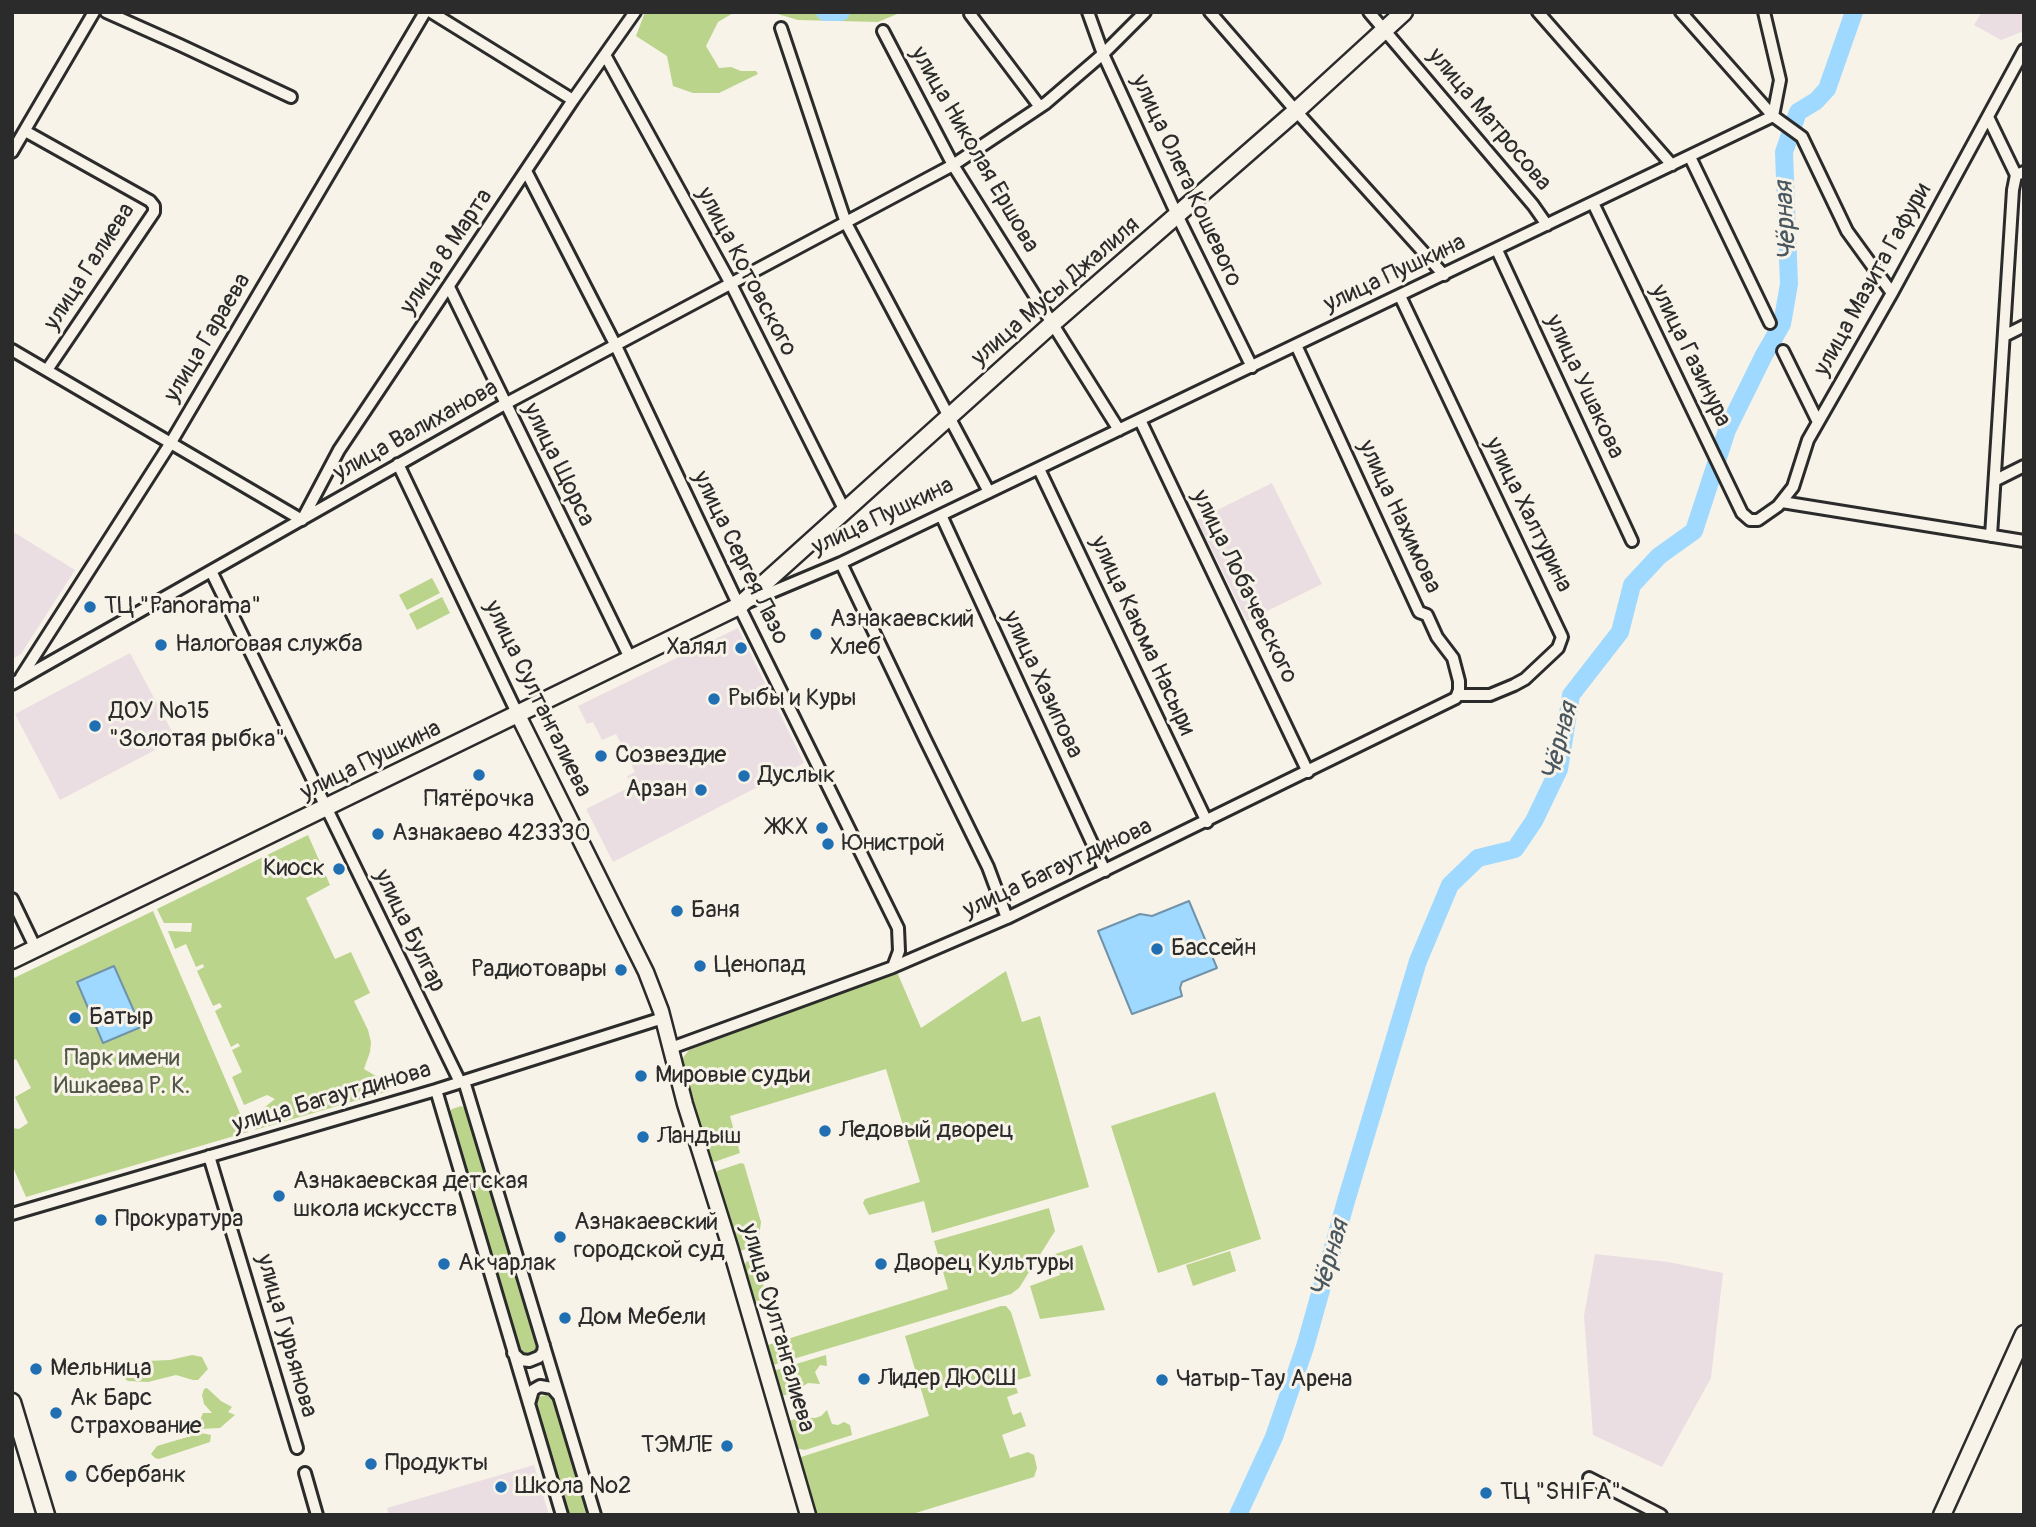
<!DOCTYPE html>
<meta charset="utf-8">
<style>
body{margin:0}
#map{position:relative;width:2036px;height:1527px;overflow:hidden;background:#f7f3e8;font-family:Pangolin,sans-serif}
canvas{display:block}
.frame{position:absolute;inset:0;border:14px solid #2b2b2b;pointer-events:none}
</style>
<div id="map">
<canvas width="2036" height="1527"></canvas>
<div class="frame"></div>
</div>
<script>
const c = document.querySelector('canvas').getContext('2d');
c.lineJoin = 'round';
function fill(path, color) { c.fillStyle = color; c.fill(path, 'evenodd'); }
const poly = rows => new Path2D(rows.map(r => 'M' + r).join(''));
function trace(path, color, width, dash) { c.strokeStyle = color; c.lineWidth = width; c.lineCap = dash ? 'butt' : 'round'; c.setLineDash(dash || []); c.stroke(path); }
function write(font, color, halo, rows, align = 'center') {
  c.font = font + ' Pangolin,sans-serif'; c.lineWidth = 6; c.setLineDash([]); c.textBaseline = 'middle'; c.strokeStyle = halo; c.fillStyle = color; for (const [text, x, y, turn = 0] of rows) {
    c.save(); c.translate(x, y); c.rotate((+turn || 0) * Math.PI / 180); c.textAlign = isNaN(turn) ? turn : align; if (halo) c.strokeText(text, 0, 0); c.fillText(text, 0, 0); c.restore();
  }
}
fill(poly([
 [1982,12,2024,12,2024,31,2001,40,1974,25],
 [1272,483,1322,584,1247,621,1197,520],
 [12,531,75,570,21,654,12,659],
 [738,628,804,763,613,862,586,809,632,786,627,776,635,772,616,734,602,740,593,722,587,724,578,706],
 [130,653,176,739,60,800,15,714],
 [1595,1254,1668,1262,1723,1273,1711,1378,1662,1467,1593,1435,1584,1316],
 [534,1465,549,1515,389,1515,387,1508]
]), '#ebdee2');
fill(poly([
 [645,12,735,12,718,22,706,46,719,68,731,67,741,71,756,71,758,74,719,93,693,93,673,86,667,56,636,36],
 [771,12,902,12,878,22,798,20],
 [432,578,440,593,407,610,399,595],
 [442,597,450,613,417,630,409,614],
 [308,835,330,885,306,898,335,959,351,952,370,993,354,1001,368,1030,371,1042,370,1052,364,1069,381,1079,389,1091,255,1130,250,1119,275,1099,267,1095,244,1105,232,1077,242,1072,232,1050,240,1046,238,1043,231,1047,215,1011,222,1007,220,1003,213,1006,197,971,204,967,203,964,196,967,186,944,175,949,168,931,191,932,192,923,164,923,157,909],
 [153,911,248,1132,26,1197,12,1165,12,1128,19,1129,28,1123,15,1097,31,1088,16,1059,12,1061,12,979],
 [1006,971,1022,1022,1040,1016,1089,1187,932,1233,924,1201,869,1215,863,1203,865,1199,920,1182,886,1069,730,1116,740,1153,714,1162,709,1157,682,1059,689,1050,897,972,921,1028],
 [1215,1092,1261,1239,1158,1273,1111,1126],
 [461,1106,467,1109,540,1350,538,1353,528,1358,521,1355,448,1114,452,1109],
 [741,1163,744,1164,761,1222,758,1245,740,1251,737,1249,716,1175,717,1171],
 [1049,1208,1055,1231,1019,1288,1011,1294,773,1365,771,1365,766,1347,768,1345,948,1289,934,1241],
 [1082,1245,1105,1310,1040,1319,1030,1286,1060,1275,1055,1254],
 [1230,1251,1236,1271,1193,1286,1186,1265],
 [756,1258,767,1298,754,1302,744,1268,746,1262],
 [1001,1306,1006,1306,1011,1312,1031,1376,1014,1381,1018,1393,1007,1397,1013,1415,1021,1412,1026,1426,1002,1435,1010,1458,1028,1452,1034,1455,1037,1468,1034,1477,909,1515,814,1515,799,1460,801,1457,929,1416,905,1336],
 [192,1355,202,1357,208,1369,198,1380,193,1380,176,1375,148,1382,128,1381,125,1379,131,1369,146,1361,170,1360],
 [826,1355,827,1366,820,1365,815,1372,820,1384,808,1383,794,1392,779,1397,773,1373,776,1370],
 [207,1388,221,1401,232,1407,228,1412,235,1415,220,1428,201,1429,198,1425,203,1413,212,1413,204,1404,202,1395,204,1389],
 [546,1395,553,1397,589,1515,567,1515,534,1402,538,1397],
 [827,1410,832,1424,838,1425,844,1422,850,1425,852,1435,805,1450,794,1448,786,1422,801,1417,815,1418,821,1416],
 [201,1433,211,1435,210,1442,159,1459,155,1458,151,1454,157,1446]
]), '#bbd48b');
const water = poly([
 [1189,901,1217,968,1182,982,1180,988,1182,996,1132,1014,1098,931,1140,914,1152,916,1189,901],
 [114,966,141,1027,103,1043,77,982,114,966]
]);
fill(water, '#9fd9ff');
trace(water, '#7193aa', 2);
trace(poly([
 [825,12,841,12],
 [1238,1515,1274,1437,1305,1347,1346,1201,1418,961,1450,885,1478,858,1515,849,1534,821,1559,769,1571,695,1620,632,1632,585,1659,556,1694,531,1727,430,1764,355,1782,324,1789,284,1784,152,1798,112,1816,101,1827,89,1854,12]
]), '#9fd9ff', 18);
const minor = poly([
 [106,12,180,45,291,97],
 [431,12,573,100],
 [1088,12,1103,54,1177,215,1252,367],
 [1210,12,1296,111,1444,275],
 [1369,12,1533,205,1547,225],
 [1538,12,1672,165],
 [1681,12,1773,116,1802,137,1847,231,1892,293],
 [1764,12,1780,80,1773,116],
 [970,14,1040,107],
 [781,28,846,223,989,492],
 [883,31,953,165,1119,430],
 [605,55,731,284,845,511],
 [1988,117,2016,175,2024,172],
 [25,131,150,201,154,206,154,212,47,370],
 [12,152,94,12],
 [1690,157,1770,323],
 [526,171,616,346,739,606,898,928,899,951,893,967],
 [1593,203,1742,513,1750,520,1758,520,1778,506,1793,487,1808,440,1892,293,2024,50],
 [1497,250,1632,541],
 [449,287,631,660],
 [1400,296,1562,637,1558,648,1525,679,1514,685,1490,695,1458,695],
 [2004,336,2024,326],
 [12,350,302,520,339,450,573,100,635,12],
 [1783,351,1818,422],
 [1140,420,1308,772],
 [398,464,518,715],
 [1039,469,1207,822],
 [1996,480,2024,466],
 [1782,502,2024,541],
 [941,515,1105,871],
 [1991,536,2013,190,2016,175],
 [841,563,925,739,988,867,1007,918],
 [211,571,460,1082],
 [748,602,841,563,941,515,1773,116],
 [21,677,170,444,425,12],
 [12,684,505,404,953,165,1046,103,1103,54,1145,12],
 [12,899,36,949],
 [671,1048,893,967,1007,918,1456,698,1459,690,1459,681,1453,658,1437,637,1427,615,1419,612,1296,345],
 [464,1081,595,1515],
 [436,1090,562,1515],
 [209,1156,297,1448],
 [12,1214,436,1090,663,1018],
 [513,1353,521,1360,529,1361,539,1357,543,1352,544,1345],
 [529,1404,533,1390,540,1386,552,1388,559,1396],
 [305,1473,317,1515],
 [1589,1478,1661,1515]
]);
const tertiary = poly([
 [518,715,646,972,661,1011,685,1104,730,1247,808,1515]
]);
const secondary = poly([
 [12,960,739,606,1052,324,1296,111,1404,12],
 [12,1402,46,1515],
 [1942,1515,2024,1334]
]);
trace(minor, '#2b2b2b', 16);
trace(tertiary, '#2b2b2b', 19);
trace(secondary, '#2b2b2b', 21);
trace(minor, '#f7f3e8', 10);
trace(tertiary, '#f7f3e8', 14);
trace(secondary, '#f7f3e8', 16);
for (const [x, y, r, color] of [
 [90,607,7,"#1f6fb2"],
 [816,634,7,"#1f6fb2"],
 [161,645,7,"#1f6fb2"],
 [741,648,7,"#1f6fb2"],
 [714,699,7,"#1f6fb2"],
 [95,726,7,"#1f6fb2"],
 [601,756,7,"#1f6fb2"],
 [479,775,7,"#1f6fb2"],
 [744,776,7,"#1f6fb2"],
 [701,790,7,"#1f6fb2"],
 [822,828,7,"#1f6fb2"],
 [378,834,7,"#1f6fb2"],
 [828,844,7,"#1f6fb2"],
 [339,869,7,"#1f6fb2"],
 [677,911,7,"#1f6fb2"],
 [1157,949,7,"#1f6fb2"],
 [700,966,7,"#1f6fb2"],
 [621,970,7,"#1f6fb2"],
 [75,1018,7,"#1f6fb2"],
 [641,1076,7,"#1f6fb2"],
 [825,1131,7,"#1f6fb2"],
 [643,1137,7,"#1f6fb2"],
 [279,1196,7,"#1f6fb2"],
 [101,1220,7,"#1f6fb2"],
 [560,1237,7,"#1f6fb2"],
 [444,1264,7,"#1f6fb2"],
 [881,1264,7,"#1f6fb2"],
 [565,1318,7,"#1f6fb2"],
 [36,1369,7,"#1f6fb2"],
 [864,1379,7,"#1f6fb2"],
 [1162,1380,7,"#1f6fb2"],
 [56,1413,7,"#1f6fb2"],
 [727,1446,7,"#1f6fb2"],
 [371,1464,7,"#1f6fb2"],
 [71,1476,7,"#1f6fb2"],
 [501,1487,7,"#1f6fb2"],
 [1486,1493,7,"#1f6fb2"]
]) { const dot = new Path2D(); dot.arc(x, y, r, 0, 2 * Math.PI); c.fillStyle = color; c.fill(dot); trace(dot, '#f7f3e8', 2.5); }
write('24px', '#2b2b2b', '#f7f3e8', [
 ["улица Матросова",1489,120,50],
 ["улица Николая Ершова",974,150,60],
 ["улица Олега Кошевого",1186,181,65],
 ["улица 8 Марта",447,252,-56],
 ["улица Галиева",90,267,-57],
 ["улица Котовского",746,272,62],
 ["улица Пушкина",1395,274,-25],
 ["улица Мазита Гафури",1873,280,-61],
 ["улица Мусы Джалиля",1056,292,-41],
 ["улица Гараева",208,338,-59],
 ["улица Газинура",1690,356,64],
 ["улица Ушакова",1584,387,65],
 ["улица Валиханова",416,431,-29],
 ["улица Щорса",558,465,64],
 ["улица Халтурина",1528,515,64],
 ["улица Пушкина",883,517,-25],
 ["улица Нахимова",1399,517,65],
 ["улица Сергея Лазо",740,558,64],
 ["улица Лобачевского",1244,587,64],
 ["улица Каюма Насыри",1142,636,65],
 ["улица Хазипова",1042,685,65],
 ["улица Султангалиева",537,699,64],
 ["улица Пушкина",371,761,-26],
 ["улица Багаутдинова",1058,869,-25],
 ["улица Булгар",409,931,64],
 ["улица Багаутдинова",332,1098,-16],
 ["улица Султангалиева",777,1328,74],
 ["улица Гурьянова",286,1336,74]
]);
write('24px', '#2b2b2b', '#f7f3e8', [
 ["ТЦ \"Panorama\"",104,607],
 ["Азнакаевский",830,620],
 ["Хлеб",830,648],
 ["Налоговая служба",175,645],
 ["Халял",727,648,"right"],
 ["Рыбы и Куры",728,699],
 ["ДОУ №15",109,712],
 ["\"Золотая рыбка\"",109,740],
 ["Созвездие",615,756],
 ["Дуслык",758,776],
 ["Арзан",687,790,"right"],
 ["Пятёрочка",479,800,"center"],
 ["ЖКХ",808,828,"right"],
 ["Азнакаево 423330",392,834],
 ["Юнистрой",842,844],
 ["Киоск",325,869,"right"],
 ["Баня",691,911],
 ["Бассейн",1171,949],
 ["Ценопад",714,966],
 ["Радиотовары",607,970,"right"],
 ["Батыр",89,1018],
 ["Мировые судьи",655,1076],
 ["Ледовый дворец",839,1131],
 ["Ландыш",657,1137],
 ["Азнакаевская детская",293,1182],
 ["школа искусств",293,1210],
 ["Прокуратура",115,1220],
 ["Азнакаевский",574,1223],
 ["городской суд",574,1251],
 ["Акчарлак",458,1264],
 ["Дворец Культуры",895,1264],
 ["Дом Мебели",579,1318],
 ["Мельница",50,1369],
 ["Лидер ДЮСШ",878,1379],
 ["Чатыр-Тау Арена",1176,1380],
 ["Ак Барс",70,1399],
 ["Страхование",70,1427],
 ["ТЭМЛЕ",713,1446,"right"],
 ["Продукты",385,1464],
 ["Сбербанк",85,1476],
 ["Школа №2",515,1487],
 ["ТЦ \"SHIFA\"",1500,1493]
], 'left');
write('24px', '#4f5543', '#f7f3e8', [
 ["Парк имени",122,1059],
 ["Ишкаева Р. К.",122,1087]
]);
write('italic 26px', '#485660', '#f7f3e8', [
 ["Чёрная",1787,221,-93],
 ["Чёрная",1561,742,-76],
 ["Чёрная",1331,1259,-74]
]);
</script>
